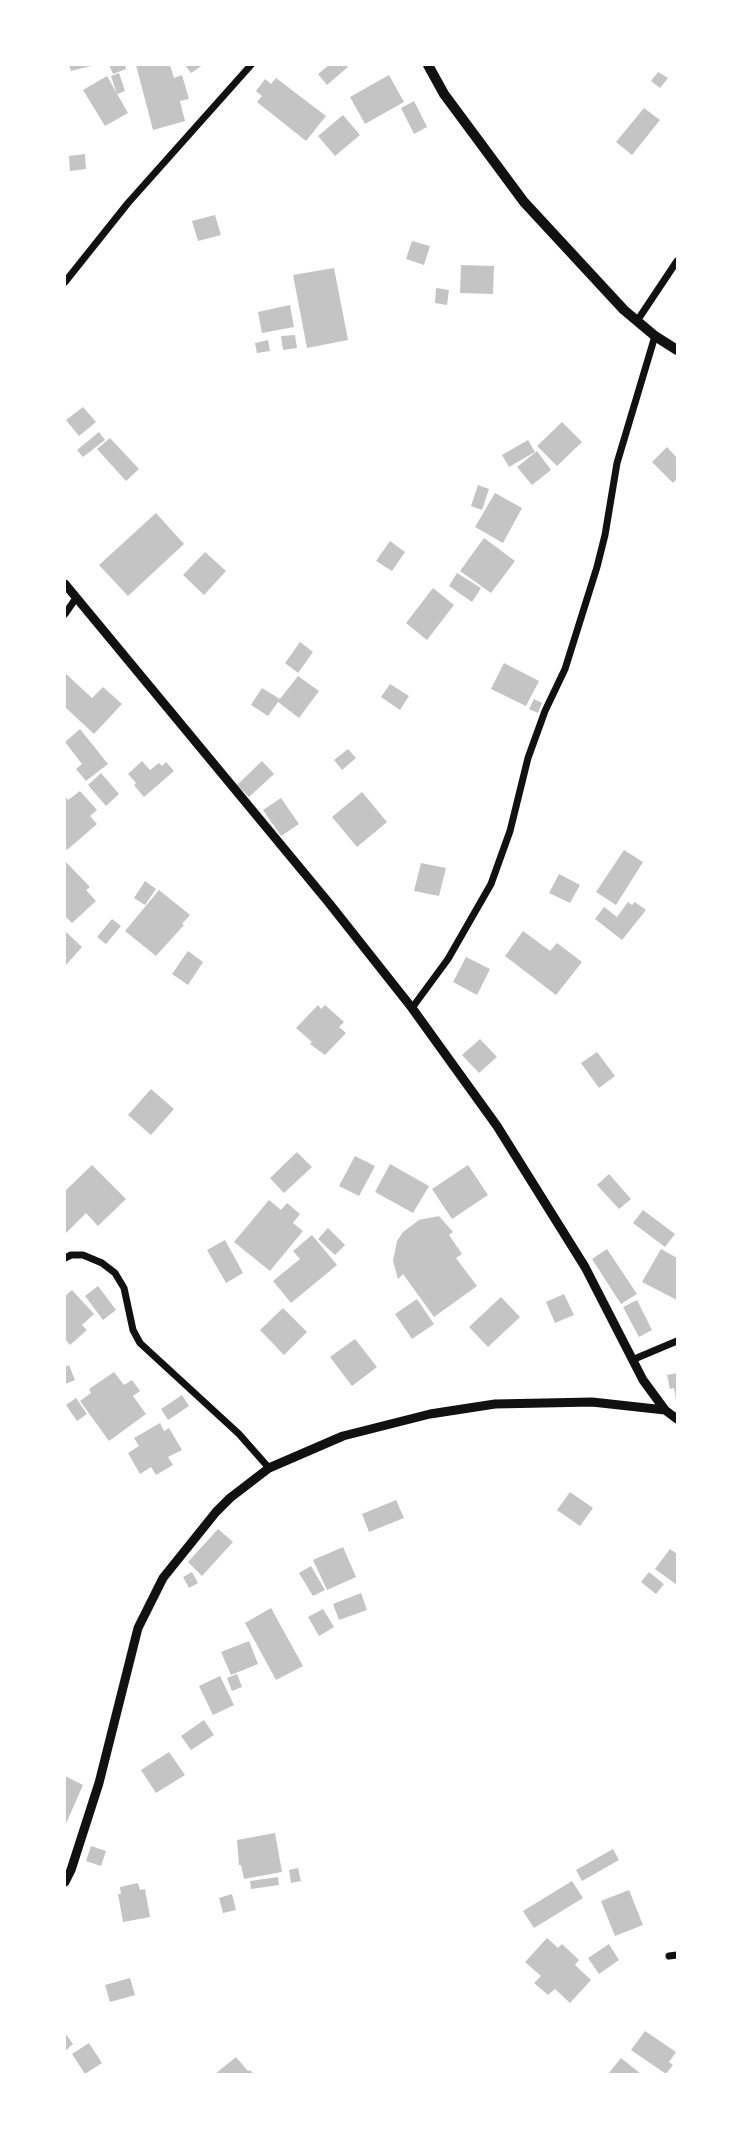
<!DOCTYPE html>
<style>
body{margin:0}
#map{position:relative;width:742px;height:2139px;overflow:hidden;background:#fff;font-family:"PT Sans",sans-serif}
canvas{display:block}
.frame{position:absolute;inset:0;border:66px solid #fff;pointer-events:none}
</style>
<div id="map">
<canvas width="742" height="2139"></canvas>
<div class="frame"></div>
</div>
<script>
const c = document.querySelector('canvas').getContext('2d');
c.lineJoin = 'round';
function fill(path, color) { c.fillStyle = color; c.fill(path, 'evenodd'); }
const poly = rows => new Path2D(rows.map(r => 'M' + r).join(''));
function trace(path, color, width, dash) { c.strokeStyle = color; c.lineWidth = width; c.lineCap = dash ? 'butt' : 'round'; c.setLineDash(dash || []); c.stroke(path); }
fill(poly([
 [69,65,91,65,91,66,71,71],
 [109,65,125,65,126,69,113,74],
 [136,65,170,65,174,78,182,75,189,99,180,101,185,121,153,130],
 [185,65,203,65,191,73],
 [329,65,346,65,348,67,327,85,318,74],
 [658,72,668,78,660,88,651,81],
 [119,73,125,91,117,94,111,76],
 [389,75,404,102,365,124,350,97],
 [107,76,128,113,105,126,83,90],
 [276,78,326,116,306,141,257,102,262,96,256,91,265,79,271,84],
 [414,101,427,127,414,134,401,108],
 [644,108,660,120,632,155,616,142],
 [343,115,360,135,335,156,318,136],
 [85,154,86,169,70,171,69,156],
 [215,215,221,235,198,241,192,221],
 [412,241,430,246,424,265,406,259],
 [461,265,494,266,493,294,460,293],
 [334,268,348,340,307,348,293,275],
 [436,288,449,290,447,305,435,303],
 [290,305,294,327,262,333,258,312],
 [295,335,297,348,283,350,281,336],
 [268,340,270,351,257,353,255,343],
 [83,407,96,422,79,436,66,420],
 [562,422,582,442,557,466,537,446],
 [99,432,105,440,83,457,77,450],
 [110,438,139,469,126,481,97,449],
 [528,440,535,452,509,467,502,455],
 [667,447,677,458,677,479,673,483,652,462],
 [537,451,551,470,532,485,517,467],
 [478,485,489,489,482,510,471,506],
 [495,493,522,508,503,543,475,527],
 [156,513,184,544,128,596,99,565],
 [484,538,515,561,491,593,460,571],
 [390,541,405,552,392,571,376,561],
 [205,552,226,571,204,595,183,575],
 [457,573,481,588,472,602,449,586],
 [433,588,454,605,427,640,406,623],
 [300,642,313,652,298,673,285,663],
 [504,663,539,681,526,706,491,689],
 [65,673,92,698,103,687,122,704,94,734,65,707],
 [298,676,319,691,299,718,278,702,268,716,251,705,262,688,280,699],
 [390,684,409,696,400,710,381,697],
 [534,699,542,703,538,713,529,709],
 [80,729,108,764,86,781,76,769,82,764,65,742],
 [348,749,356,758,342,770,334,760],
 [142,761,150,770,159,763,162,766,166,762,174,771,144,797,134,785,136,783,128,774],
 [262,761,274,774,249,797,237,785],
 [101,773,119,794,106,806,88,785],
 [80,791,97,810,90,816,97,824,67,850,65,847,65,796,68,800],
 [362,792,387,822,357,847,332,817],
 [281,798,299,824,281,836,263,810],
 [624,850,643,862,616,905,596,892],
 [65,861,90,887,86,890,96,901,72,923,65,916],
 [421,863,446,868,439,896,414,891],
 [559,874,580,885,570,903,549,893],
 [145,881,156,889,145,905,134,898],
 [159,890,190,915,182,924,184,925,156,956,125,931],
 [628,902,632,905,635,902,646,910,622,940,595,919,604,907,617,917],
 [112,919,121,926,106,944,97,937],
 [65,931,82,947,65,966],
 [523,931,550,951,557,943,582,962,556,995,505,956],
 [188,951,203,962,188,985,172,974],
 [466,957,490,969,477,995,453,982],
 [318,1005,321,1009,325,1005,344,1022,339,1027,346,1033,325,1055,310,1044,312,1042,296,1028],
 [480,1039,497,1057,479,1073,462,1055],
 [597,1052,615,1076,599,1088,581,1063],
 [151,1089,174,1109,151,1135,128,1115],
 [297,1152,312,1167,284,1193,270,1178],
 [355,1156,375,1166,359,1196,339,1186],
 [390,1164,429,1186,413,1213,375,1192],
 [92,1165,126,1199,98,1226,86,1213,65,1234,65,1191],
 [468,1165,488,1195,452,1219,432,1189],
 [609,1174,631,1199,619,1209,597,1185],
 [269,1200,281,1210,287,1203,300,1214,293,1223,303,1231,270,1271,234,1242],
 [643,1210,675,1234,665,1247,633,1223],
 [439,1216,453,1232,449,1235,462,1254,456,1258,477,1286,434,1317,403,1274,398,1279,393,1261,397,1241,403,1232,419,1220],
 [328,1228,345,1245,335,1255,318,1239],
 [312,1235,337,1265,291,1303,273,1281,300,1259,293,1251],
 [225,1240,243,1273,226,1283,207,1250],
 [607,1249,637,1294,621,1304,592,1259],
 [661,1249,677,1258,677,1300,642,1282],
 [98,1286,116,1310,103,1320,85,1296],
 [72,1290,94,1314,82,1325,87,1330,70,1345,65,1339,65,1296],
 [564,1294,574,1315,555,1323,546,1302],
 [501,1297,520,1317,488,1347,469,1327],
 [417,1299,434,1324,412,1339,395,1314],
 [637,1300,652,1330,639,1337,623,1307],
 [283,1308,307,1332,284,1355,260,1330],
 [355,1339,377,1367,352,1386,330,1357],
 [69,1365,75,1380,65,1384,65,1367],
 [114,1372,124,1385,132,1380,140,1391,133,1396,146,1414,109,1441,80,1401,91,1393,89,1389],
 [677,1373,677,1399,676,1400,674,1388,670,1389,667,1375],
 [182,1395,189,1406,168,1420,161,1409],
 [76,1398,87,1414,77,1421,66,1405],
 [160,1423,164,1431,169,1428,182,1450,168,1457,173,1465,156,1475,151,1467,140,1474,128,1453,139,1446,134,1438],
 [570,1492,593,1508,580,1526,557,1510],
 [396,1500,404,1518,369,1532,362,1514],
 [218,1529,233,1542,202,1576,188,1562],
 [343,1547,356,1577,327,1590,313,1560],
 [670,1549,677,1554,677,1585,655,1569],
 [311,1566,325,1590,313,1596,299,1573],
 [192,1572,198,1583,189,1588,183,1577],
 [649,1572,664,1584,656,1594,641,1582],
 [361,1593,367,1610,339,1620,333,1604],
 [271,1608,303,1666,276,1680,245,1623],
 [323,1609,334,1627,319,1636,308,1617],
 [249,1641,258,1664,231,1675,221,1652],
 [237,1674,242,1687,232,1691,227,1678],
 [220,1676,234,1705,213,1715,199,1686],
 [204,1720,214,1735,191,1750,181,1736],
 [169,1752,185,1775,156,1793,141,1770],
 [65,1776,83,1785,65,1826],
 [275,1833,282,1872,244,1879,241,1865,239,1865,237,1840],
 [91,1846,106,1851,101,1866,86,1861],
 [613,1849,619,1860,582,1881,576,1870],
 [298,1868,301,1881,291,1883,289,1870],
 [278,1877,279,1885,251,1889,250,1881],
 [572,1881,583,1898,534,1928,523,1911],
 [138,1883,140,1890,145,1889,150,1917,123,1922,118,1894,121,1894,120,1887],
 [629,1890,643,1925,615,1936,601,1901],
 [232,1894,236,1910,223,1913,219,1898],
 [547,1938,558,1948,562,1944,579,1960,575,1965,591,1980,570,2003,555,1989,548,1995,534,1983,541,1976,525,1962],
 [609,1944,619,1960,599,1974,588,1958],
 [130,1978,135,1995,110,2002,105,1985],
 [645,2031,676,2052,669,2062,673,2065,666,2074,631,2050],
 [65,2033,73,2044,65,2051],
 [89,2043,102,2063,85,2074,72,2054],
 [236,2057,248,2071,250,2070,254,2074,215,2074],
 [621,2058,641,2074,608,2074]
]), '#c4c4c4');
trace(poly([
 [65,282,128,203,251,65],
 [637,321,677,261],
 [65,614,76,598],
 [412,1008,448,959,491,884,510,831,528,758,545,711,565,669,597,567,605,535,617,463,655,336],
 [65,1258,71,1255,83,1255,102,1263,115,1273,124,1288,133,1330,140,1343,239,1434,269,1468],
 [632,1360,677,1341],
 [669,1956,677,1955]
]), '#111', 7);
trace(poly([
 [65,584,329,903,412,1008,497,1126,585,1267,643,1380,665,1410,677,1419],
 [65,1882,71,1870,99,1783,138,1628,163,1578,216,1512,230,1498,269,1468,343,1436,430,1414,495,1404,592,1402,665,1410]
]), '#111', 9);
trace(poly([
 [428,65,444,94,524,202,624,310,655,336,677,350]
]), '#111', 10);
</script>
